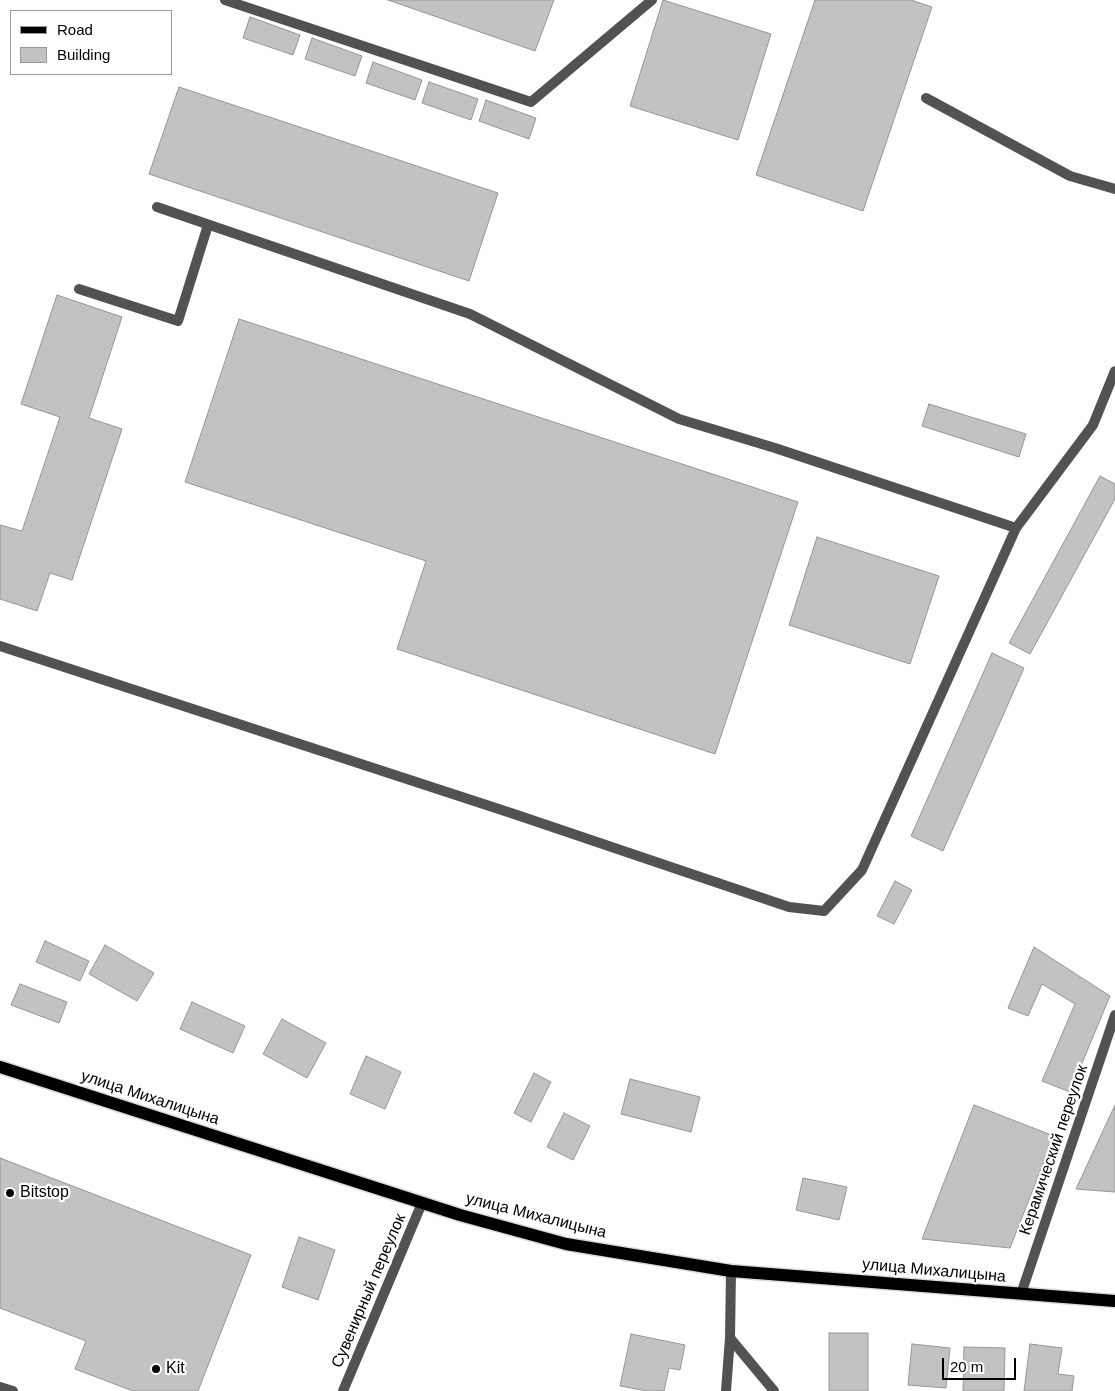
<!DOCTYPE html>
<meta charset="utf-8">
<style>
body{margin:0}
#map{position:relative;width:1115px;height:1391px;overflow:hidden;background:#fff;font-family:Helvetica,sans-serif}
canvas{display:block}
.legend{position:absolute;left:10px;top:10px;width:162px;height:65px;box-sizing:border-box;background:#fff;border:1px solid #999;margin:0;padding:6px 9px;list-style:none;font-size:15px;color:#000}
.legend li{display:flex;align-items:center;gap:10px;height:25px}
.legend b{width:25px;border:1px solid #999}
.scale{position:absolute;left:942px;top:1358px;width:74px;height:22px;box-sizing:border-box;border:2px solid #000;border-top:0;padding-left:6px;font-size:15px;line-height:18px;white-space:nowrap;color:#000;-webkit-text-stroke:4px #fff;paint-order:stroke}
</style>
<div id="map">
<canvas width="1115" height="1391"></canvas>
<ul class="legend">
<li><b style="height:6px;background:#000"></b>Road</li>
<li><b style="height:14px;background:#c2c2c2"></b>Building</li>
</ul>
<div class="scale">20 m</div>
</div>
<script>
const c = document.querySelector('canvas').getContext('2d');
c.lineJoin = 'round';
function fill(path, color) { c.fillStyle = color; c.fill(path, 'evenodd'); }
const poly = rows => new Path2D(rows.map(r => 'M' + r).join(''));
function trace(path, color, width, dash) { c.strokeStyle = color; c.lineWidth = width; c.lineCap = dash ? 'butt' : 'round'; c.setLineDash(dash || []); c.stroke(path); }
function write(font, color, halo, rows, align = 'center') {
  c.font = font + ' Helvetica,sans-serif'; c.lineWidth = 4.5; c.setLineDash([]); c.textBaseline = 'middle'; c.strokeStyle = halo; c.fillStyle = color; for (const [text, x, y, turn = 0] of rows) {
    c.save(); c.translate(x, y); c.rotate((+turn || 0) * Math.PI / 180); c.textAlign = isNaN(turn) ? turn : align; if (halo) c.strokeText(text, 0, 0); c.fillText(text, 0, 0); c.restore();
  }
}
const building = poly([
 [388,0,554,0,535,51,388,0],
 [663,0,771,34,738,140,630,106,663,0],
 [815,0,911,0,932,7,863,211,756,175,815,0],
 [250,17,300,35,293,55,243,38,250,17],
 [312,38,362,56,355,76,305,59,312,38],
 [373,62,422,80,415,100,366,83,373,62],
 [429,82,478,99,471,120,422,103,429,82],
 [179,87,498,193,469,281,149,174,179,87],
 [486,100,536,118,529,139,479,121,486,100],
 [57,295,122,317,89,418,122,429,72,580,50,573,37,611,0,599,0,525,22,531,60,417,21,404,57,295],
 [239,319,798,502,715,754,397,649,426,561,185,482,239,319],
 [929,404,1026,434,1019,457,922,426,929,404],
 [1100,476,1115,484,1115,499,1030,654,1009,643,1100,476],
 [817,537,939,576,910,664,789,625,817,537],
 [992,653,1024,668,943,851,911,836,992,653],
 [895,881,912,890,894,924,877,916,895,881],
 [45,941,89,961,80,981,36,962,45,941],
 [105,945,154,973,137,1001,89,974,105,945],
 [1034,947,1110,996,1070,1092,1042,1081,1075,1004,1042,984,1028,1016,1008,1008,1034,947],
 [20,984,67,1002,59,1023,11,1005,20,984],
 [192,1002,245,1026,233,1053,180,1029,192,1002],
 [282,1019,326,1043,307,1078,263,1054,282,1019],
 [366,1056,401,1072,385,1109,350,1094,366,1056],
 [534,1073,551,1082,531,1122,514,1113,534,1073],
 [630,1079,700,1097,691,1132,621,1114,630,1079],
 [974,1105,1054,1136,1010,1248,922,1239,974,1105],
 [1115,1105,1115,1192,1076,1189,1115,1105],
 [564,1113,590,1126,573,1160,547,1147,564,1113],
 [0,1158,251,1255,198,1391,133,1391,75,1369,86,1341,0,1308,0,1158],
 [803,1178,847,1187,839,1220,796,1210,803,1178],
 [299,1237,335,1250,318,1300,282,1287,299,1237],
 [829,1333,868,1333,868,1391,829,1391,829,1333],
 [631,1334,685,1345,680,1370,669,1368,664,1391,647,1391,620,1386,631,1334],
 [912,1344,950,1348,946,1388,908,1385,912,1344],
 [1030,1344,1062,1348,1058,1374,1074,1376,1072,1391,1024,1391,1030,1344],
 [964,1347,1005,1348,1004,1391,963,1391,964,1347]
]);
fill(building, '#c2c2c2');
trace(building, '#969696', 1);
const primary = poly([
 [0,1067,460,1215,566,1244,731,1271,1115,1301]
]);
trace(primary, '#dbdbdb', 15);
trace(poly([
 [225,0,531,102,652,0],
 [926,98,1070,176,1115,189],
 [79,289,178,321,208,225],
 [1016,528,1093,425,1115,371],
 [0,646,514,814,789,907,824,911,862,870,1016,528,775,448,679,419,470,314,157,207],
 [0,1387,13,1391]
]), '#525252', 10);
trace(poly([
 [1021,1294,1115,1015],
 [730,1338,774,1391],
 [343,1391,422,1203],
 [726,1391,730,1338,731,1271]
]), '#525252', 10);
trace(primary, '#000', 12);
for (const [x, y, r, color] of [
 [10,1193,5,"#000"],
 [156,1369,5,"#000"]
]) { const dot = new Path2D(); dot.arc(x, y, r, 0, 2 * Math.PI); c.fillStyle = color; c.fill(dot); trace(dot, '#fff', 2); }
write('16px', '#000', '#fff', [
 ["улица Михалицына",150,1098,18],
 ["Керамический переулок",1054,1150,-71],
 ["улица Михалицына",536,1216,14],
 ["улица Михалицына",934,1271,5],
 ["Сувенирный переулок",369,1291,-67]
]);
write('16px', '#000', '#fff', [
 ["Bitstop",20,1193],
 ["Kit",166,1369]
], 'left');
</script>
